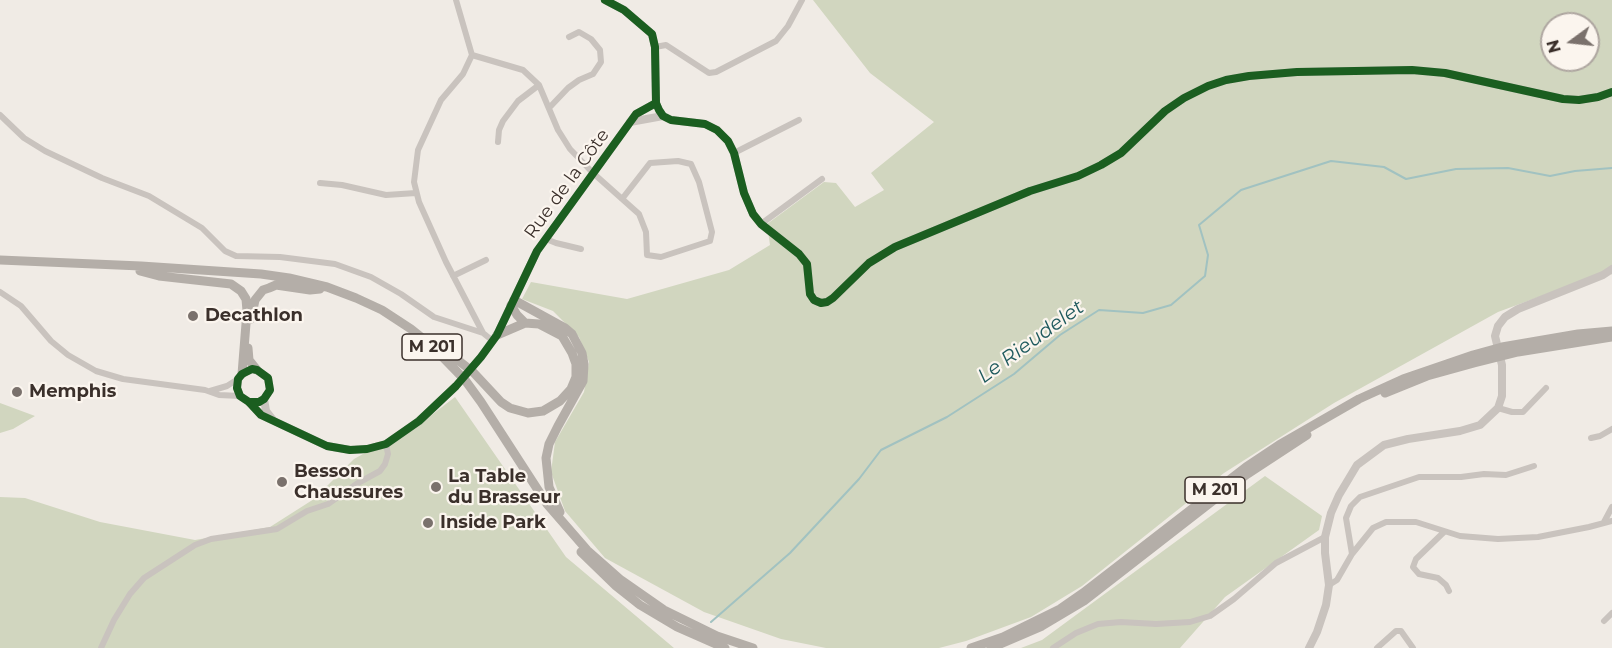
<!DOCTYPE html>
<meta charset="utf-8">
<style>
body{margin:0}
#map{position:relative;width:1612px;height:648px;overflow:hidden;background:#f0ebe5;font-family:Montserrat,sans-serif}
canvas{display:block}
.north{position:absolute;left:1540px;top:12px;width:60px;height:60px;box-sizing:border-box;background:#fbf5ee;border:2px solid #aea6a0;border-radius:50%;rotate:255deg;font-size:16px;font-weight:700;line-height:24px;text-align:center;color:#3b302b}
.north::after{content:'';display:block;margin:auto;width:21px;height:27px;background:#7a716c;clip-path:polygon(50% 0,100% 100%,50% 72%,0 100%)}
</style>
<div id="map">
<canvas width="1612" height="648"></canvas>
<div class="north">N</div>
</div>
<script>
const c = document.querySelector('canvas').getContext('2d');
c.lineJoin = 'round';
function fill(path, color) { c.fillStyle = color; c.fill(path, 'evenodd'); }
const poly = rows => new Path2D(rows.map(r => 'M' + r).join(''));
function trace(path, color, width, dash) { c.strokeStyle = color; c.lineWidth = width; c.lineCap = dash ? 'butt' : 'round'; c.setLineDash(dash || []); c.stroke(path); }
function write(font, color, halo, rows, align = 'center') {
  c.font = font + ' Montserrat,sans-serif'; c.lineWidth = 4.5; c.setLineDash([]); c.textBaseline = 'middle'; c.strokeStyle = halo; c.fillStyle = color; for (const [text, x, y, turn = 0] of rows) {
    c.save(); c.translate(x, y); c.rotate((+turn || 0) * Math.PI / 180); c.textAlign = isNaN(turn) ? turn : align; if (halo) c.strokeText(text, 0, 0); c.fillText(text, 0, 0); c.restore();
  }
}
fill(poly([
 [813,0,1612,0,1612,275,1609,271,1498,312,1334,403,1224,473,1082,586,1031,617,966,641,939,648,826,648,781,639,704,612,605,558,565,511,551,472,555,442,584,392,589,362,579,337,553,311,522,299,531,282,627,299,729,270,770,245,767,224,824,182,836,183,855,207,884,190,871,173,934,122,870,73],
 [1552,24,1588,24,1588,60,1552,60],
 [455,397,566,557,674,648,0,648,0,497,25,498,100,522,195,540,270,527,314,499,354,459,429,417],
 [0,403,35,416,13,429,0,433],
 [1265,476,1322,516,1319,530,1225,597,1180,648,1021,648,1042,640]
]), '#d1d6bf');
trace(poly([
 [711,622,790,553,859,479,881,450,947,417,1014,374,1060,335,1099,310,1143,313,1171,305,1205,276,1208,255,1199,225,1241,190,1331,161,1384,167,1406,179,1456,169,1508,168,1550,176,1575,171,1612,168]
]), '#a1c2c1', 2);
trace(poly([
 [456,0,472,55,463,74,441,100,418,150,414,182,419,202,446,262,483,333,493,341],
 [655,47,666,45,709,73,716,72,776,41,788,26,802,0],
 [472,55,523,70,539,85,558,130,570,149,593,173,639,214,646,232,647,255,661,257,710,241,712,232,699,182,691,164,678,161,650,163,622,199],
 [549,108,568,88,579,80,593,74,601,62,600,50,591,39,579,32,569,37],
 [0,115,24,138,45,151,102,178,149,196,202,228,225,251,236,256,280,257,335,264,371,277,401,294,434,317,483,333],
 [498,142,499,130,503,121,518,101,539,85],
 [734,153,799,120],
 [320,183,342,185,386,195,416,193],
 [761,224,822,179],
 [546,239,556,243,581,249],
 [453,276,486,260],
 [0,292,21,306,51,341,68,355,96,371,123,379,205,390,219,395,240,396],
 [210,391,227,386,238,379],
 [1498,408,1512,412,1523,412,1546,388],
 [1591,438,1600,436,1612,429],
 [1604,522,1612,507],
 [1444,532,1416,559,1413,567,1419,574,1438,578,1446,585,1449,591],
 [1352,554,1346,518,1351,506,1360,497,1419,477,1461,477,1484,474,1506,475,1534,466],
 [1329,585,1337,580,1352,554,1373,528,1386,522,1416,522,1460,536,1498,539,1538,537,1589,527,1612,521],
 [1604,621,1612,613],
 [101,648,114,620,130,594,144,578,195,545,211,539,277,529,307,511,328,504,358,483,380,471,385,464,388,454,386,444],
 [1053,648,1076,633,1098,624,1121,622,1156,624,1190,622,1210,616,1234,599,1276,563,1325,537],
 [1377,648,1396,631,1401,631,1413,648]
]), '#c9c3be', 6);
trace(poly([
 [605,0,624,10,652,34,655,47,656,103,659,110,663,116,671,120,705,124,717,130,728,141,734,153,744,193,753,214,761,224,799,254,807,264,810,294,814,300,821,303,827,302,833,298,869,263,895,247,1030,191,1078,176,1101,165,1121,153,1165,111,1184,98,1208,86,1226,80,1249,76,1297,72,1412,70,1445,73,1563,99,1579,100,1598,97,1612,92],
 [630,122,663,116],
 [264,399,266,411,273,420],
 [249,402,259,402,264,399,270,390,268,378,257,370,252,369,242,374,238,379,237,388,240,396,249,402,261,415,327,446,350,450,367,449,386,444,419,421,456,386,481,357,497,335,537,251,636,114,656,103],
 [1309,648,1317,632,1326,605,1329,585,1325,553,1325,537,1331,513,1339,495,1357,465,1384,445,1408,439,1460,431,1480,425,1498,408,1502,396,1502,365,1495,336,1498,326,1505,317,1518,309,1603,275,1612,269]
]), '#c9c3be', 8);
trace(poly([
 [0,260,141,266,261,274,289,278,327,287,356,298,382,310,411,329,431,345,465,380,481,402,547,504,587,550,621,580,664,610,717,636,753,648],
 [140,271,159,276,231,284,241,291,246,299,247,311,242,374],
 [514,300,565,328,572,334,582,353,584,364,583,381,558,426,549,444,546,458,549,487,560,512],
 [511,305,517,315,525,323],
 [251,319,255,300,263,290,269,288,276,285,310,290,320,289],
 [431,339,473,372,501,402,510,408,528,413,543,411,560,401,571,389,576,377,576,364,572,353,562,336,539,324,525,323,497,335],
 [248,348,249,360,257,370],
 [1385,393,1427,376,1474,363,1518,352,1612,337],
 [581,552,616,586,640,605,677,627,725,648],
 [971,648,1003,637,1060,609,1083,593,1246,467,1279,445,1359,399,1403,379,1473,355,1502,347,1578,334,1612,331],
 [991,648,1042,626,1084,601,1246,475,1307,435]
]), '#b4aea8', 9);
trace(poly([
 [605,0,624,10,652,34,655,47,656,103,659,110,663,116,671,120,705,124,717,130,728,141,734,153,744,193,753,214,761,224,799,254,807,264,810,294,814,300,821,303,827,302,833,298,869,263,895,247,1030,191,1078,176,1101,165,1121,153,1165,111,1184,98,1208,86,1226,80,1249,76,1297,72,1412,70,1445,73,1563,99,1579,100,1598,97,1612,92],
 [249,402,259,402,264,399,270,390,268,378,257,370,252,369,242,374,238,379,237,388,240,396,249,402,261,415,327,446,350,450,367,449,386,444,419,421,456,386,481,357,497,335,537,251,636,114,656,103]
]), '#1b5e20', 8);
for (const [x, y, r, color] of [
 [193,316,6,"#7a716c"],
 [17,392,6,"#7a716c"],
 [282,482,6,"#7a716c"],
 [436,487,6,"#7a716c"],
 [428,523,6,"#7a716c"]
]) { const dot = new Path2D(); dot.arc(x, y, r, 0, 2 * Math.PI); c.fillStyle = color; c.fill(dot); trace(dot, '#fbf5ee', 2); }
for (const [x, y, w] of [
 [432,347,60],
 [1215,490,60]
]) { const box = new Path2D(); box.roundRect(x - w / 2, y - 13, w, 26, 4.5); c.fillStyle = '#fbf5ee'; c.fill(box); trace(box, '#3b302b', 1.5); }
write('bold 16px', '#3b302b', null, [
 ["M 201",432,347],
 ["M 201",1215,490]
]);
write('18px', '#3b302b', '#fbf5ee', [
 ["Rue de la Côte",567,184,-54]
]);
write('bold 18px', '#3b302b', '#fbf5ee', [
 ["Decathlon",205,316],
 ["Memphis",29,392],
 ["Besson",294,472],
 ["Chaussures",294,493],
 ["La Table",448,477],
 ["du Brasseur",448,498],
 ["Inside Park",440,523]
], 'left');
write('italic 20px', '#1f5a5e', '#fbf5ee', [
 ["Le Rieudelet",1031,342,-36]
]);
</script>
